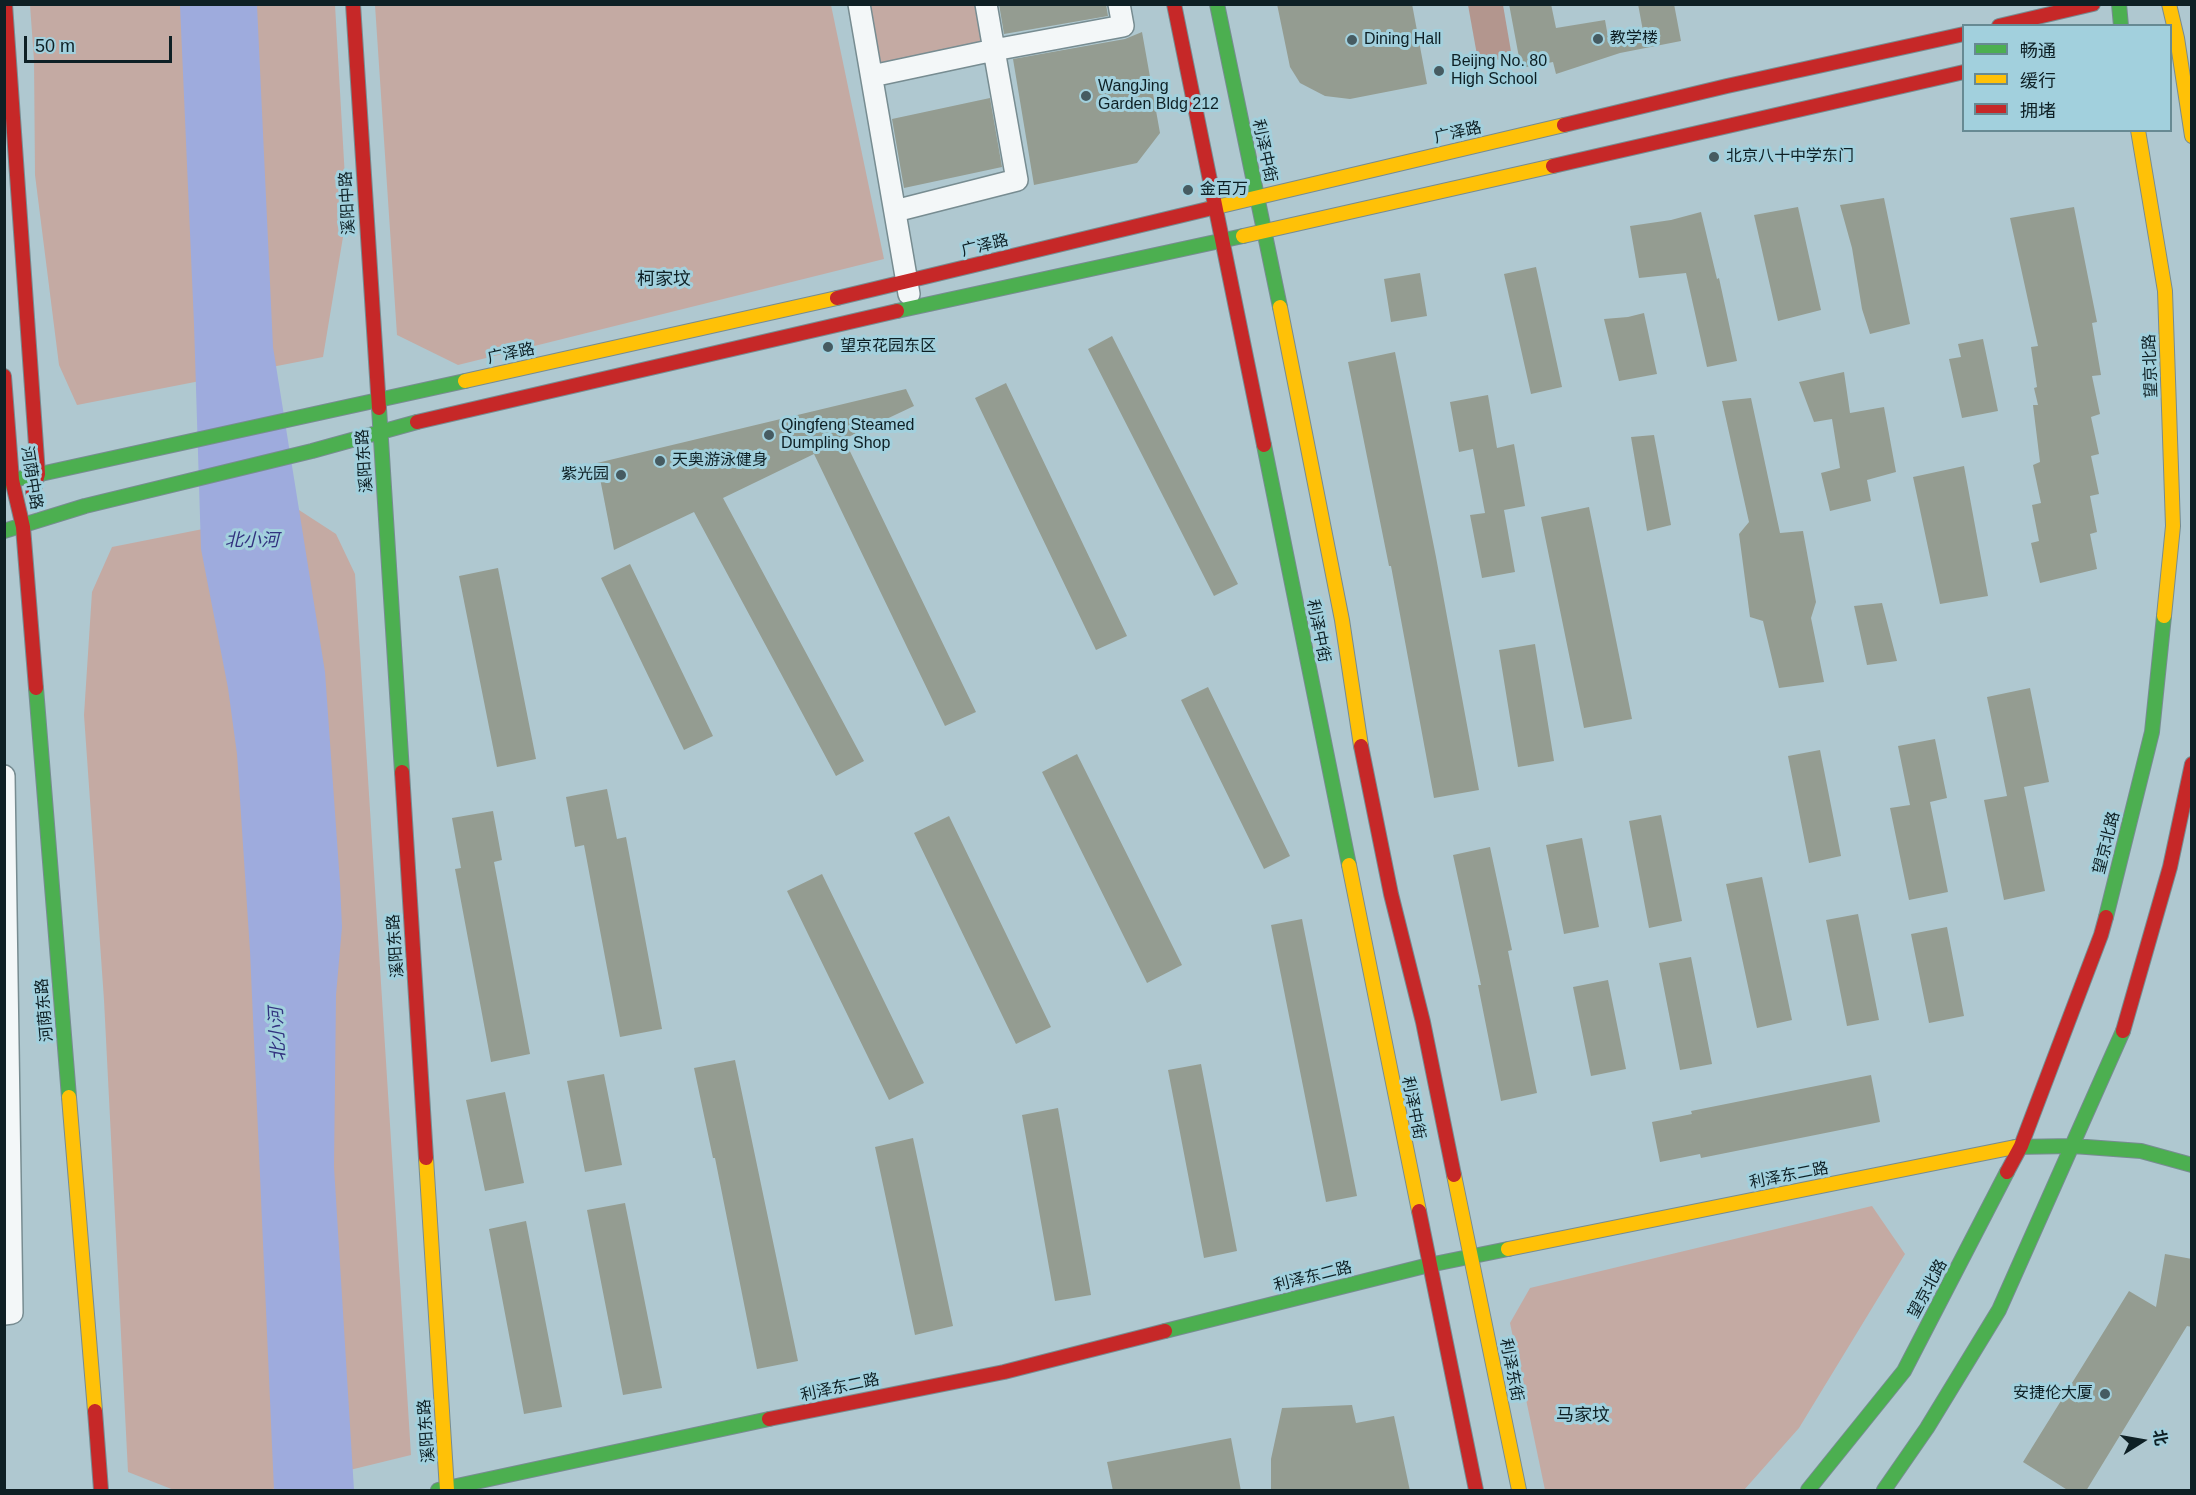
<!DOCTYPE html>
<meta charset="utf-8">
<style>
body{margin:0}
#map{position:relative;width:2196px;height:1495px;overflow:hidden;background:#afc8d0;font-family:Helvetica,"Noto Sans SC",sans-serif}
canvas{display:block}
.frame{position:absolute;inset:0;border:6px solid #0e2025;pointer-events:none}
.legend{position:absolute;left:1962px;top:24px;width:210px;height:108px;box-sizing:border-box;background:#a2d0dd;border:2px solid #678a93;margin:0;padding:8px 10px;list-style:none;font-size:18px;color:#0e2025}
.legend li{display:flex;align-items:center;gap:12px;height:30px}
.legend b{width:30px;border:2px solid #678a93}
.north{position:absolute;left:2112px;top:1411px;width:60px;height:60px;-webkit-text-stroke:4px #a2d0dd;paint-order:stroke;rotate:79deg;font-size:16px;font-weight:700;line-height:24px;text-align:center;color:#0e2025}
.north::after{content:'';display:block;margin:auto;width:21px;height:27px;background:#0e2025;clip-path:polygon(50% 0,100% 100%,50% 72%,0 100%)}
.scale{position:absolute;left:24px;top:36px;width:148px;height:27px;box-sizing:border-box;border:3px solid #0e2025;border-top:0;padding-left:8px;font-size:18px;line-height:21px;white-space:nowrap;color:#0e2025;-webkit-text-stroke:4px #a2d0dd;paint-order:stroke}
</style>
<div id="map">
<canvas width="2196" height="1495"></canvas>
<div class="frame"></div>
<ul class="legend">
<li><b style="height:8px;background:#4caf50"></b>畅通</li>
<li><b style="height:8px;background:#ffc107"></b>缓行</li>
<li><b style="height:8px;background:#c62828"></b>拥堵</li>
</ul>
<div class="north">北</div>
<div class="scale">50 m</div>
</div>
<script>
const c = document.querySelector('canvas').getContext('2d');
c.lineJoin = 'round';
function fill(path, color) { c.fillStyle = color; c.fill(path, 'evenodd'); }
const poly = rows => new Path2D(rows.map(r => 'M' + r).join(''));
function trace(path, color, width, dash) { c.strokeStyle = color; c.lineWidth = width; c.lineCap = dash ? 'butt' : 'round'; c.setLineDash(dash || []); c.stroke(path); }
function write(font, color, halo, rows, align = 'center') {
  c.font = font + ' Helvetica,"Noto Sans SC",sans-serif'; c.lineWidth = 6; c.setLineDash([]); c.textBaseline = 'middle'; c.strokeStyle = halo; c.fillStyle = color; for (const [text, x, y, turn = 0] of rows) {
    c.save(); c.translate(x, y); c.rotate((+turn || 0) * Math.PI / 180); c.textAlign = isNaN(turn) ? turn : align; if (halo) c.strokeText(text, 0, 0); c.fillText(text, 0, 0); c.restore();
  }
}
fill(poly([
 [30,5,335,5,347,213,323,357,77,405,59,365,35,175,34,60],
 [375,5,831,5,884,259,458,365,397,335],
 [865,5,983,5,991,48,876,72],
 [299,510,336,534,355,574,411,1455,268,1490,174,1490,128,1472,104,1000,84,715,92,592,112,547],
 [1872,1206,1905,1254,1799,1428,1744,1490,1545,1490,1510,1323,1530,1288]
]), '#c4aaa3');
fill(poly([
 [1468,5,1503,5,1513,63,1477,55]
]), '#b3968e');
fill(poly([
 [180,5,257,5,273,347,325,672,340,883,342,927,336,995,334,1167,354,1490,274,1490,250,951,237,754,228,688,201,549,194,324]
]), '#9eabdd');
fill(poly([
 [999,4,1106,4,1108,16,1004,34],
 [1277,4,1412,4,1427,84,1350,99,1325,96,1300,83,1290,67],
 [1509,4,1551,4,1556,28,1605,20,1608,37,1643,31,1638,4,1674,4,1681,41,1620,53,1556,74,1553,62,1521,68],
 [1142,32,1160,133,1137,163,1034,185,1013,59,1125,39],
 [990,98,1002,167,904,188,892,119],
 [1884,198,1910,324,1870,334,1862,309,1852,248,1840,205],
 [1798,207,1821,310,1778,321,1754,215],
 [2074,207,2097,322,2092,323,2101,375,2092,376,2100,414,2091,417,2099,454,2091,456,2099,494,2090,496,2097,532,2090,534,2097,569,2040,583,2031,543,2039,541,2032,505,2041,503,2033,465,2040,462,2033,405,2038,405,2034,388,2037,387,2031,347,2038,346,2010,218],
 [1701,212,1717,279,1719,278,1737,361,1707,367,1686,273,1639,278,1630,226,1671,220],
 [1536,267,1562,387,1531,394,1504,274],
 [1420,273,1427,316,1391,322,1384,279],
 [1644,313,1657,374,1619,381,1604,319,1628,317],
 [1112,336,1238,584,1214,596,1088,349],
 [1983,339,1998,411,1962,418,1949,359,1961,357,1958,344],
 [1395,352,1436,557,1479,790,1434,798,1391,566,1389,566,1348,362],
 [1844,372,1850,413,1884,407,1896,472,1867,480,1871,501,1830,511,1821,473,1840,468,1832,419,1814,422,1799,382],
 [1006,383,1127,636,1096,650,975,398],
 [906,389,914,406,844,439,976,712,945,726,814,454,723,498,864,761,836,776,694,512,614,550,597,463],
 [1488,395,1497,448,1514,444,1525,506,1504,510,1515,572,1482,578,1470,515,1485,513,1473,449,1459,452,1450,402],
 [1751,398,1780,533,1803,531,1816,602,1811,618,1824,682,1779,688,1763,621,1750,617,1739,534,1749,522,1722,401],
 [1654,435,1671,525,1647,531,1631,437],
 [1964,466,1988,596,1940,604,1913,477],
 [1589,507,1632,719,1584,728,1541,517],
 [630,564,713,736,684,750,601,578],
 [498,568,536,759,497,767,459,576],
 [1882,603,1897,661,1867,665,1854,606],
 [1535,644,1554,761,1518,767,1499,650],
 [1208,687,1290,856,1264,869,1181,700],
 [2030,688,2049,782,2024,787,2045,891,2004,900,1984,800,2007,796,1987,697],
 [1935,739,1947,798,1930,802,1948,892,1909,900,1890,808,1910,805,1898,746],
 [1820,750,1841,856,1809,863,1788,756],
 [1077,754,1182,965,1147,983,1042,772],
 [607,789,617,839,626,837,662,1029,620,1037,584,845,575,847,566,797],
 [493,811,502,860,494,862,530,1054,491,1062,455,869,461,868,452,818],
 [1661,815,1682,921,1649,928,1629,821],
 [949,816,1051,1027,1016,1044,914,833],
 [1582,838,1599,927,1564,934,1546,845],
 [1490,847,1512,950,1508,951,1537,1093,1501,1101,1478,985,1481,985,1453,855],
 [822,874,924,1083,889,1100,787,891],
 [1762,877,1792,1020,1757,1028,1726,884],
 [1858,914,1879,1020,1847,1026,1826,920],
 [1302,919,1357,1196,1326,1202,1271,925],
 [1947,927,1964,1016,1929,1023,1911,934],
 [1691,957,1712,1064,1680,1070,1659,963],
 [1608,980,1626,1069,1591,1076,1573,987],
 [735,1060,798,1361,757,1369,715,1158,713,1158,694,1068],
 [1201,1064,1237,1251,1204,1258,1168,1070],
 [604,1074,622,1165,585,1172,567,1081],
 [1871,1075,1880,1122,1701,1158,1700,1154,1660,1162,1652,1122,1692,1114,1691,1111],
 [505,1092,524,1183,485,1191,466,1100],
 [1058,1108,1091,1295,1055,1301,1022,1115],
 [913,1138,953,1326,915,1335,875,1147],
 [625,1203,662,1388,623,1395,587,1210],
 [526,1221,562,1407,524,1414,489,1229],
 [2165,1254,2192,1259,2192,1327,2187,1326,2086,1491,2069,1491,2023,1462,2129,1291,2156,1307],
 [1352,1405,1356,1423,1394,1416,1410,1491,1271,1491,1271,1459,1282,1408],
 [1231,1438,1241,1491,1113,1491,1107,1462]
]), '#949c91');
const street = poly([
 [859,4,909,294],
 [872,76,994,50,986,4],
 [895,211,1017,180,994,50,1123,26,1119,4],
 [4,776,12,1313,4,1314]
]);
const fast = poly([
 [1217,4,1280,307],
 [2119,4,2121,26],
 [897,311,1243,236],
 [379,408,402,772],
 [1264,445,1349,865],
 [4,482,465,381],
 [4,531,85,506,312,451,417,422],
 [36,688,69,1097],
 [2106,917,2152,732,2164,616],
 [2015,1147,2073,1146,2141,1151,2192,1165],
 [1165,1331,1429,1265,1508,1249],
 [438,1490,769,1419],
 [1808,1490,1904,1371,2007,1172],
 [1884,1490,1927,1428,1999,1310,2123,1031]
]);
const slow = poly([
 [2169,4,2177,38,2192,136],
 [2138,130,2165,291,2173,526,2164,616],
 [1208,209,1564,125],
 [1243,236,1553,166],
 [1280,307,1342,620,1361,746],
 [465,381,837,298],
 [1349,865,1419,1211],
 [69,1097,95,1411],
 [426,1158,447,1490],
 [1454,1175,1519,1490],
 [1508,1249,2015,1147]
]);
const jam = poly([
 [5,4,38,474,33,492],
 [353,4,379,408],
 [1174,4,1264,445],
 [1999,26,2093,4],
 [1564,125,1727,86,1964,34],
 [1553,166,1964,72],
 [837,298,1208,209],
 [4,376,12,480,23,527,36,688],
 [417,422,897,311],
 [1361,746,1391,894,1423,1022,1454,1175],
 [402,772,426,1158],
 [2123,1031,2170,867,2192,764],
 [2007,1172,2021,1146,2101,935,2106,917],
 [1419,1211,1476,1490],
 [95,1411,101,1490],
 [769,1419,1004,1372,1165,1331]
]);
trace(street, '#778c91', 24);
trace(fast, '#778c91', 16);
trace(slow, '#778c91', 16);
trace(jam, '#778c91', 16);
trace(street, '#f3f7f8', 21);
trace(fast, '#4caf50', 14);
trace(slow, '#ffc107', 14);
trace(jam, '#c62828', 14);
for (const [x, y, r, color] of [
 [1598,39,6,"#465b61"],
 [1352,40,6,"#465b61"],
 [1439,71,6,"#465b61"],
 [1086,96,6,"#465b61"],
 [1714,157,6,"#465b61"],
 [1188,190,6,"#465b61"],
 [828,347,6,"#465b61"],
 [769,435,6,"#465b61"],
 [660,461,6,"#465b61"],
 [621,475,6,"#465b61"],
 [2105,1394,6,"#465b61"]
]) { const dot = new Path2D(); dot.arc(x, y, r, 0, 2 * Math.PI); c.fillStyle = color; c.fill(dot); trace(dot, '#a2d0dd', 2); }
write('16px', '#0e2025', '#a2d0dd', [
 ["教学楼",1610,39],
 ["Dining Hall",1364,40],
 ["Beijng No. 80",1451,62],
 ["High School",1451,80],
 ["WangJing",1098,87],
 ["Garden Bldg 212",1098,105],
 ["北京八十中学东门",1726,157],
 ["金百万",1200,190],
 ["望京花园东区",840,347],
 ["Qingfeng Steamed",781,426],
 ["Dumpling Shop",781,444],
 ["天奥游泳健身",672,461],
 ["紫光园",609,475,"right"],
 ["安捷伦大厦",2093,1394,"right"]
], 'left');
write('16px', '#0e2025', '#a2d0dd', [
 ["广泽路",1458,133,-13],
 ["利泽中街",1264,151,78],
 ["溪阳中路",348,203,-93],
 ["广泽路",985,246,-14],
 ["广泽路",511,354,-12],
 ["望京北路",2151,366,-92],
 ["溪阳东路",365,461,-94],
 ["河荫中路",31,478,81],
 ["利泽中街",1318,631,79],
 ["望京北路",2107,843,-76],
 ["溪阳东路",396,946,-94],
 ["河荫东路",45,1010,-95],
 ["利泽中街",1413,1108,79],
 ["利泽东二路",1789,1176,-11],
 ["利泽东二路",1313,1277,-14],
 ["望京北路",1928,1289,-62],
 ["利泽东街",1511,1370,79],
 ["利泽东二路",840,1388,-12],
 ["溪阳东路",427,1431,-94]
]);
write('18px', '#0e2025', '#a2d0dd', [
 ["柯家坟",664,280],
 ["马家坟",1583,1416]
]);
write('italic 18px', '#31317e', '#a2d0dd', [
 ["北小河",252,541],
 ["北小河",278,1034,-93]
]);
</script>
